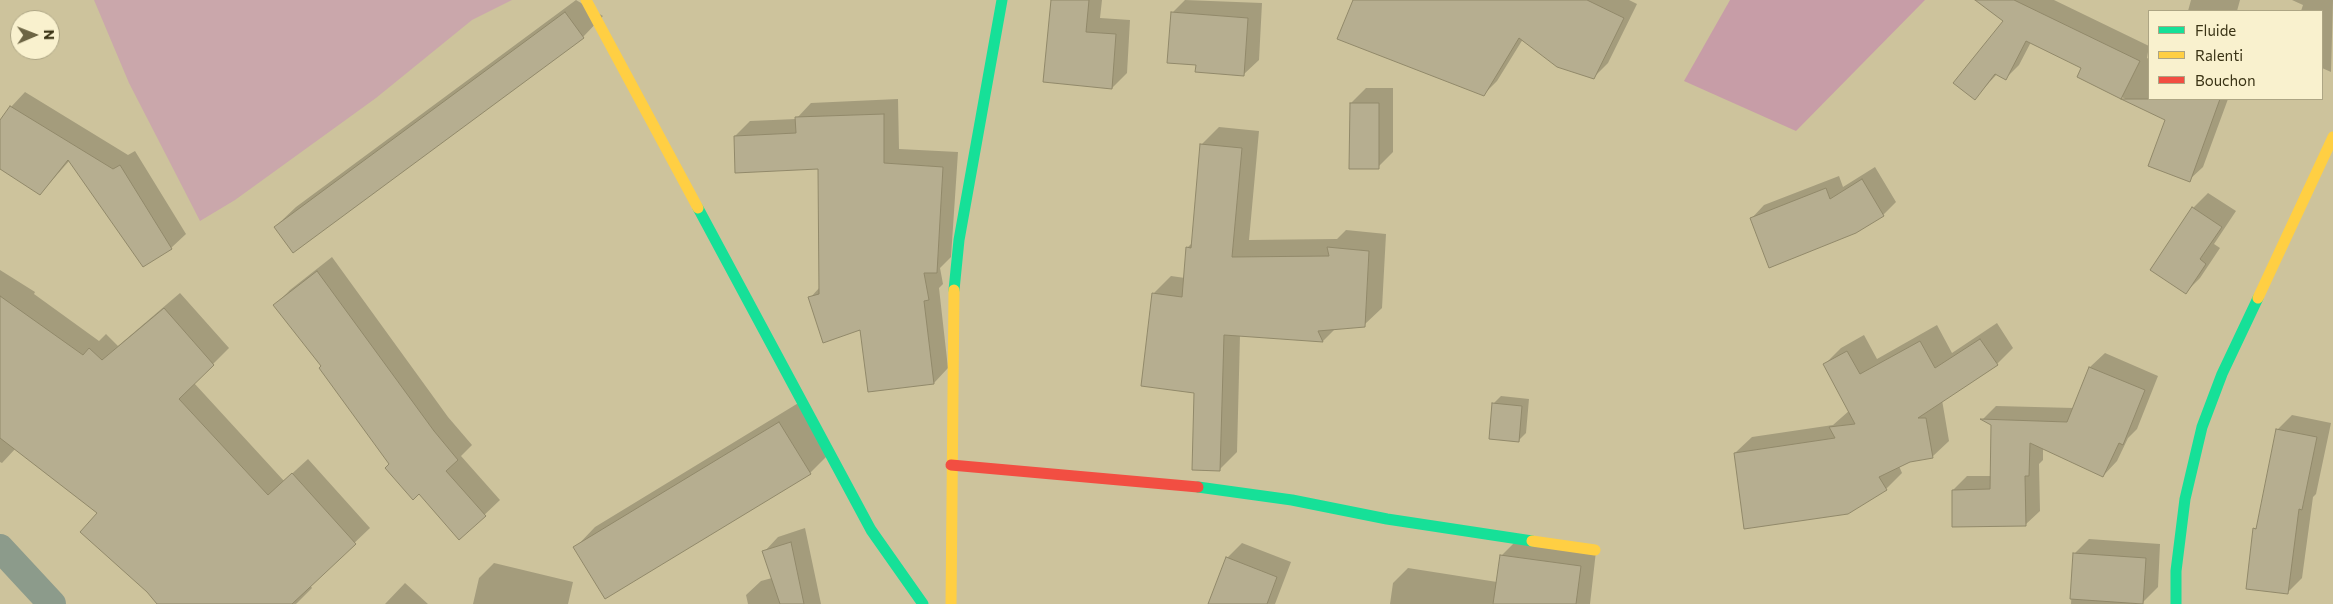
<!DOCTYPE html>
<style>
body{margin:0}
#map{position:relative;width:2333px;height:604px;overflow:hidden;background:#cdc39c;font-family:Commissioner,sans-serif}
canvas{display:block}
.legend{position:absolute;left:2148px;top:10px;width:175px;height:90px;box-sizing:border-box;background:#f9f1ce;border:1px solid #ada584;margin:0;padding:6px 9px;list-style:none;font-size:15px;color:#3a3315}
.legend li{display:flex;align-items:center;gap:10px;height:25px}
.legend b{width:25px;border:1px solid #ada584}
.north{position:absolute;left:10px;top:10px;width:50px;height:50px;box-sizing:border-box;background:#f9f1ce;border:1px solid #ada584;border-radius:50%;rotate:89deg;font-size:14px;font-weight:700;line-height:20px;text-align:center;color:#3a3315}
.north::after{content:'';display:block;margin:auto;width:18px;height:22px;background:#6d6544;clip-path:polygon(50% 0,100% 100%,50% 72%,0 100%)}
</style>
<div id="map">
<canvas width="2333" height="604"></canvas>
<ul class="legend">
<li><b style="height:6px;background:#16e098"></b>Fluide</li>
<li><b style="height:6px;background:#ffcf43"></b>Ralenti</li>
<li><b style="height:6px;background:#f24e42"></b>Bouchon</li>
</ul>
<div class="north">N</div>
</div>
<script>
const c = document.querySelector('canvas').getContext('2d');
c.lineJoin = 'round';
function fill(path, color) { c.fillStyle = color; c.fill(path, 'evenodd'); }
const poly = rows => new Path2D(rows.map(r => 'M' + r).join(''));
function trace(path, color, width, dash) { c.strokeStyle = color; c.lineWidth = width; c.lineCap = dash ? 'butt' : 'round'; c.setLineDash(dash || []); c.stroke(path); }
fill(poly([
 [94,0,512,0,472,20,376,98,235,200,200,221,129,83]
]), '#caa7ab');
fill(poly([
 [1730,0,1925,0,1796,131,1684,81]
]), '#c79da7');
fill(poly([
 [576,0,603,16,583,37,293,252,275,227,296,207],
 [1052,0,1102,0,1100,18,1130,20,1127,73,1112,88],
 [1185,0,1262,3,1259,60,1244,74,1197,64,1172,13],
 [1354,0,1629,0,1637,4,1608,63,1594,77,1523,39,1497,81,1483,95],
 [1977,0,2054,0,2149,46,2147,58,2149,59,2149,99,2228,99,2203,167,2189,180,2166,119,2079,76,2083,68,2031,42,2019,65,2006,78,1997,74,1975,98,2005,21],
 [2191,0,2240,0,2237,11,2188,11],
 [2292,0,2333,0,2331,72,2322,68,2322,11,2301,11,2303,5],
 [1366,88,1393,88,1393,152,1378,167,1351,103],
 [25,92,128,155,135,151,186,234,171,248,70,160,40,194,0,168,0,122,11,107],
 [898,99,899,149,958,152,951,257,940,268,943,284,939,288,948,368,934,383,861,329,810,298,820,287,820,168,735,136,750,121,796,119,811,103],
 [1219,127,1259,131,1249,240,1337,239,1346,230,1386,234,1382,308,1364,325,1336,328,1323,341,1240,335,1237,452,1219,470,1195,391,1153,294,1171,276,1185,278,1187,248,1193,242,1201,145],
 [1875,167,1896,202,1883,215,1751,219,1764,205,1839,176,1843,187],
 [2208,193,2236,211,2214,244,2220,248,2200,278,2185,293,2152,270,2193,208],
 [332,257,448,417,472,445,461,456,500,500,460,538,420,493,390,464,323,366,275,305,290,290],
 [0,270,35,292,34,294,99,341,106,334,118,346,180,293,229,348,194,383,284,481,308,459,370,528,310,585,312,588,296,604,159,604,99,513,16,448,2,463,0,462],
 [1997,323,2013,348,1997,364,1942,400,1949,441,1932,457,1909,461,1899,466,1902,473,1886,489,1735,453,1752,437,1833,425,1850,410,1825,364,1841,348,1864,335,1877,359,1937,325,1952,353],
 [2105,353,2158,376,2137,429,2128,438,2117,461,2103,476,2043,448,2043,460,2039,464,2040,511,2025,525,1953,490,1967,476,1991,476,1993,424,1983,419,1996,406,2074,408,2090,367],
 [1501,396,1529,399,1526,433,1518,441,1493,404],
 [800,402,830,453,810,473,575,548,595,527],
 [2292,415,2331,423,2316,494,2313,497,2302,578,2287,593,2255,529,2258,526,2277,430],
 [805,528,821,604,748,604,746,595,761,581,772,578,764,552,778,537],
 [2089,539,2160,544,2158,587,2143,602,2136,602,2136,604,2071,604,2074,554],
 [1516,541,1596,551,1590,604,1390,604,1393,583,1408,568,1497,582,1501,556],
 [1242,543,1291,562,1275,604,1210,604,1227,558],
 [494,563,573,582,568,604,473,604,479,578],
 [405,583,428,604,385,604]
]), '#0003');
const building = poly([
 [1051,0,1089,0,1086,32,1116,34,1112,89,1043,82,1051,0],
 [1353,0,1587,0,1624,18,1594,79,1557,67,1519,38,1484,96,1337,39,1353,0],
 [1975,0,2014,0,2140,61,2121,99,2077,77,2081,68,2026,41,2006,80,1995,74,1975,100,1953,83,2003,21,1975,0],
 [565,12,584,38,293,253,274,227,565,12],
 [1171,12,1248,18,1244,76,1195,72,1196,65,1167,63,1171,12],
 [2121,99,2220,99,2190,182,2148,166,2165,120,2121,99],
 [1350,103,1379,103,1379,169,1349,169,1350,103],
 [10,106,113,169,120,165,172,249,143,267,68,160,40,195,0,169,0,120,10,106],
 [884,114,884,163,943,167,937,273,924,273,929,300,924,301,934,384,868,392,860,330,823,343,808,297,819,294,818,169,735,173,734,136,796,133,795,117,884,114],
 [1200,144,1242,148,1232,257,1329,256,1327,247,1369,251,1365,327,1318,331,1323,342,1224,335,1220,471,1192,470,1194,393,1141,386,1152,293,1182,297,1186,247,1191,248,1200,144],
 [1862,179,1884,216,1856,233,1769,268,1750,218,1826,188,1830,199,1862,179],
 [2192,207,2222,227,2200,259,2206,264,2186,294,2150,270,2192,207],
 [317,271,434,431,458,460,446,471,486,516,459,540,419,494,413,500,385,468,389,464,319,368,321,366,273,305,317,271],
 [0,296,83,355,89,348,102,360,164,308,214,365,179,399,268,495,292,473,356,544,292,604,157,604,147,592,80,532,97,513,0,438,0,296],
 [1980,339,1998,365,1918,418,1926,418,1933,458,1910,462,1879,477,1887,490,1848,514,1744,529,1734,453,1835,438,1829,427,1855,424,1823,364,1847,351,1860,374,1920,341,1935,368,1980,339],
 [2089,367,2145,390,2123,445,2119,443,2103,477,2030,443,2029,476,2025,476,2026,526,1952,527,1952,490,1990,489,1991,425,1980,419,2067,422,2089,367],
 [1492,403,1522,406,1519,442,1489,439,1492,403],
 [779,422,811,474,605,599,573,547,779,422],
 [2276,429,2317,437,2302,510,2299,509,2288,594,2246,589,2253,528,2256,529,2276,429],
 [791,542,804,604,780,604,762,551,791,542],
 [2073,553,2146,558,2143,604,2070,599,2073,553],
 [1500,555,1581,566,1576,604,1493,604,1500,555],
 [1226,557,1277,577,1267,604,1208,604,1226,557]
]);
fill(building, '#b6ae90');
trace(building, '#91896a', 1);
trace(poly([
 [0,548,52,604]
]), '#8c9b8b', 28);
trace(poly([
 [698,208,871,530,923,604],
 [954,290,959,240,1002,0],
 [1198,487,1292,500,1387,519,1532,541],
 [2176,604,2176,571,2185,499,2202,427,2222,374,2258,298]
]), '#16e098', 11);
trace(poly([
 [586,0,698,208],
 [2258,298,2333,137],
 [1532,541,1595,550],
 [951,604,954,290]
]), '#ffcf43', 11);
trace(poly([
 [951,465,1198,487]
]), '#f24e42', 11);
</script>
